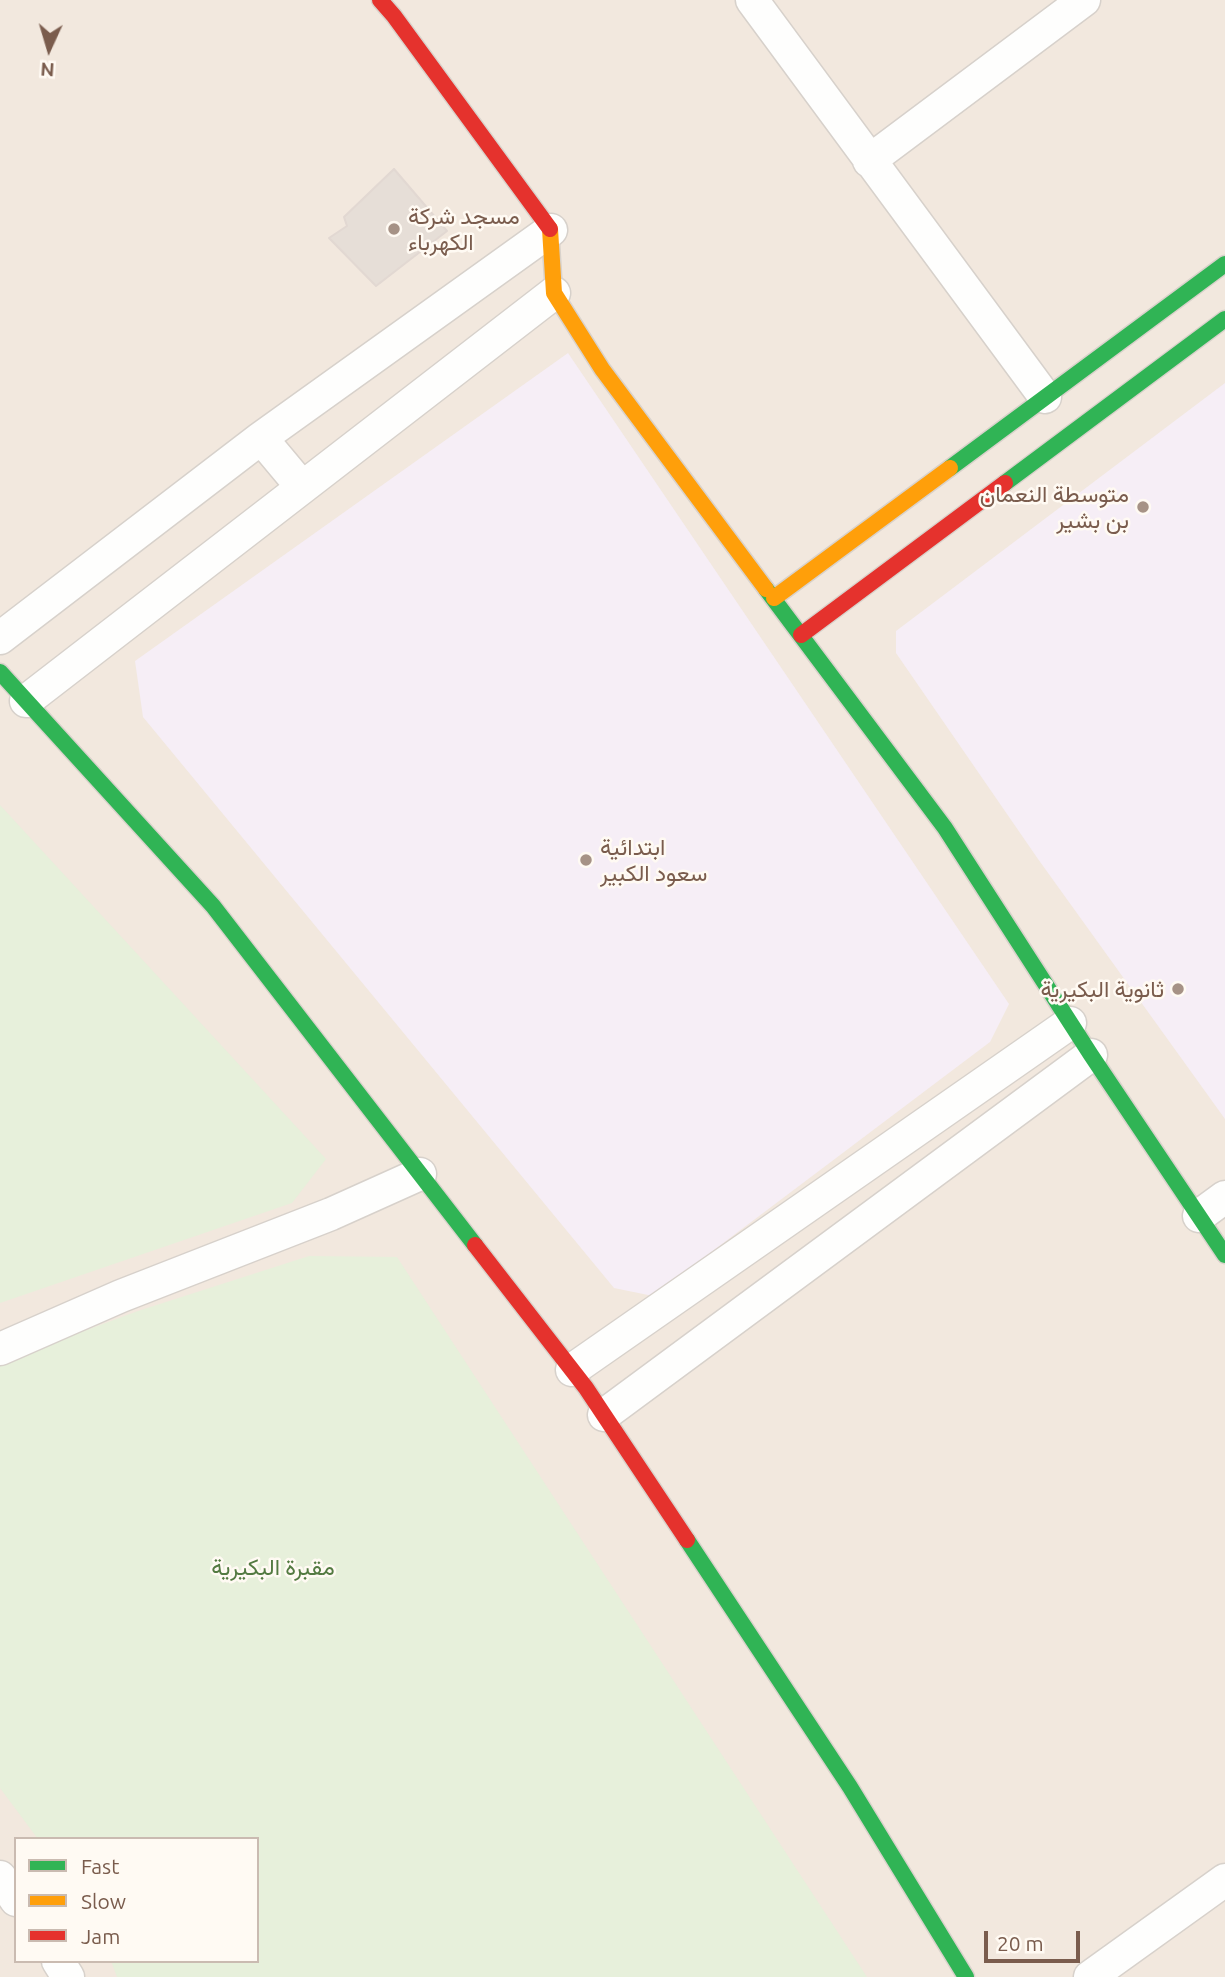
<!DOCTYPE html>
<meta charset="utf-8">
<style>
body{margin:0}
#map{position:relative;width:1225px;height:1977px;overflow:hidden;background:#f9f5f0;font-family:Ubuntu,sans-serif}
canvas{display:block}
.legend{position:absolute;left:14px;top:1837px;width:245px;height:126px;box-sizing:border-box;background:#fffaf3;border:2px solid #cabbb1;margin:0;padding:9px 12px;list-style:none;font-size:21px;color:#7a5c4d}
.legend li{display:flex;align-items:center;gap:14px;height:35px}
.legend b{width:35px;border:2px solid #cabbb1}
.north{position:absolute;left:14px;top:14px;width:70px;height:70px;-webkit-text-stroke:5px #fffaf3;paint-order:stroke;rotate:184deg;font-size:19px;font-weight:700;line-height:28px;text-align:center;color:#7a5c4d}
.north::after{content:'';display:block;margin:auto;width:24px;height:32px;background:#7a5c4d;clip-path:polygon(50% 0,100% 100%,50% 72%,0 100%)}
.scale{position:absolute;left:984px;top:1931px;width:96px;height:32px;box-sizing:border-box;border:4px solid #7a5c4d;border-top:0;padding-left:9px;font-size:21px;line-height:24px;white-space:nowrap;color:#7a5c4d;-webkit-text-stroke:5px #fffaf3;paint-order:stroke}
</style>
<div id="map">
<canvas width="1225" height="1977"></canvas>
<ul class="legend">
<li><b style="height:9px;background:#30b455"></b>Fast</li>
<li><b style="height:9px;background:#ff9f0a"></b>Slow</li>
<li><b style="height:9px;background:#e5322d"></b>Jam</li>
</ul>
<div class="north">N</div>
<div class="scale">20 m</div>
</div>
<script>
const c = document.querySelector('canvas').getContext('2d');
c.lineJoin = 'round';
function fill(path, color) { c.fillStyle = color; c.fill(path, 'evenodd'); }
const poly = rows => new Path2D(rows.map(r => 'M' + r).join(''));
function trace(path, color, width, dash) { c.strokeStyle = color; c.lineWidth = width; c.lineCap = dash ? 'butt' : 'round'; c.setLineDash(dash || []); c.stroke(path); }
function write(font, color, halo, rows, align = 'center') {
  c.font = font + ' Ubuntu,Vazirmatn,sans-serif'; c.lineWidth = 5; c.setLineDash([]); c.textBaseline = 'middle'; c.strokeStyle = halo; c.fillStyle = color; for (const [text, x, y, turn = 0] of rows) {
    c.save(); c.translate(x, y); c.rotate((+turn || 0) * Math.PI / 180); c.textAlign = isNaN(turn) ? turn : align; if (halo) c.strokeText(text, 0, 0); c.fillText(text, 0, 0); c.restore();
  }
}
fill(poly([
 [0,0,1225,0,1225,1977,0,1977],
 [16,1839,257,1839,257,1961,16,1961]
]), '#f2e8de');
fill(poly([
 [568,353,1009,1004,990,1042,653,1296,614,1288,143,717,135,661],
 [1225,383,1225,1119,1038,859,896,653,896,631]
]), '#f6eef6');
fill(poly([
 [0,805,326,1159,292,1203,0,1303],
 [309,1256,397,1257,867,1977,117,1977,111,1961,257,1961,257,1839,38,1839,0,1788,0,1362,138,1311]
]), '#e7f0db');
const building = poly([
 [394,169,447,231,376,286,329,238,347,226,344,217,394,169]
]);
fill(building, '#e6ded7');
trace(building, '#e2d8d2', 2);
const street = poly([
 [752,0,1045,397],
 [869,161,1084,0],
 [261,438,302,487],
 [0,638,261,438,551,230],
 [26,701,554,293],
 [1199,1216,1225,1197],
 [0,1349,121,1296,331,1214,420,1174],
 [572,1370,1070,1023],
 [604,1415,1091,1055],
 [0,1877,16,1900],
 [58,1961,68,1977],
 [1090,1977,1225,1880]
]);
const fast = poly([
 [950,468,1225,264],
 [1005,483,1225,319],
 [766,589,945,828,1091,1055,1225,1255],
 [0,672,213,906,475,1245],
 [687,1540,850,1787,966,1977]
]);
const slow = poly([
 [550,229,554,293,602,369,766,589],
 [774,598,950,468]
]);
const jam = poly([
 [380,0,394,16,550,229],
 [801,635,1005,483],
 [475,1245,586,1388,687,1540]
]);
trace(street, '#d7d1cb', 35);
trace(fast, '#d9d2cb', 19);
trace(slow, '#d9d2cb', 19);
trace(jam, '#d9d2cb', 19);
trace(street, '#fefefd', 32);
trace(fast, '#30b455', 16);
trace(slow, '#ff9f0a', 16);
trace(jam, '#e5322d', 16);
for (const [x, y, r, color] of [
 [394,229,7,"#a69286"],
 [1143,507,7,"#a69286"],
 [586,860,7,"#a69286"],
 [1178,989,7,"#a69286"]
]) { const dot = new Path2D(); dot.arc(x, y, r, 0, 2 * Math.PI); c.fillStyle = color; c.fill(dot); trace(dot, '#fffaf3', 2.5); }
write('23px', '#7a5c4d', '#fffaf3', [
 ["مسجد شركة",408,216],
 ["الكهرباء",408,242],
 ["متوسطة النعمان",1129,494,"right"],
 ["بن بشير",1129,520,"right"],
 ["ابتدائية",600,847],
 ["سعود الكبير",600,873],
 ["ثانوية البكيرية",1164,989,"right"]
], 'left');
write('23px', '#537a41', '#fffaf3', [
 ["مقبرة البكيرية",273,1567]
]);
</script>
